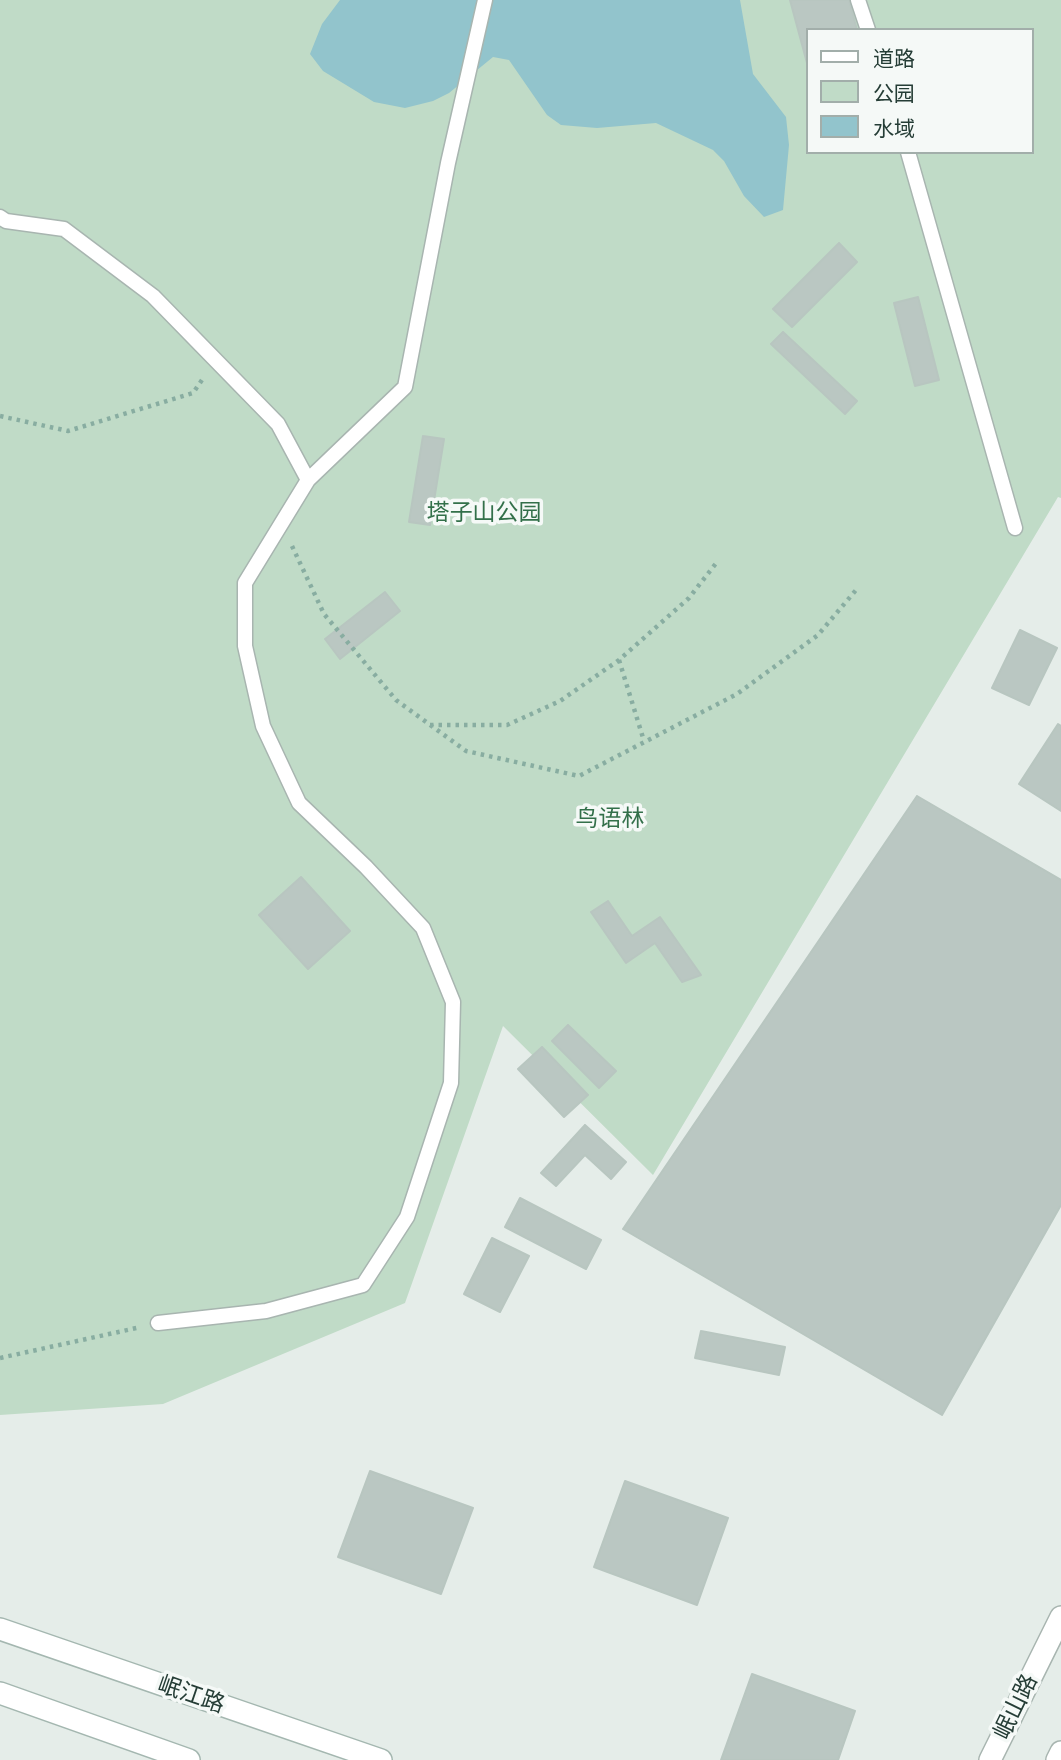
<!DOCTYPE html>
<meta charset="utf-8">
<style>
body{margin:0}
#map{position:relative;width:1061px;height:1760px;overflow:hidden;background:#e5ede9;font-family:Quicksand,"Noto Sans SC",sans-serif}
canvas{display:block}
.legend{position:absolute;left:806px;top:28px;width:228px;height:126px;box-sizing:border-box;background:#f5f9f7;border:2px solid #a2aeaa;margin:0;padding:9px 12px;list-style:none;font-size:21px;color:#253d36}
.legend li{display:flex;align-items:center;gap:14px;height:35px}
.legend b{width:35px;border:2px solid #a2aeaa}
</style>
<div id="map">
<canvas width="1061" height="1760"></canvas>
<ul class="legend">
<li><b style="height:9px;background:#fff"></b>道路</li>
<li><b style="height:19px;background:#c0dbc7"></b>公园</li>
<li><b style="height:19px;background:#92c4cc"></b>水域</li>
</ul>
</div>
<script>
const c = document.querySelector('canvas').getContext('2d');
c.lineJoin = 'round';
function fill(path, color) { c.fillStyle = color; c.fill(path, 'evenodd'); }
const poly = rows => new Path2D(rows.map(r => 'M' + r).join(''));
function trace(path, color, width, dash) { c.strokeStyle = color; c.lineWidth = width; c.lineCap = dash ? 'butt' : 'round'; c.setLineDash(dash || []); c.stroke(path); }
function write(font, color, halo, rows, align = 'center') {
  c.font = font + ' Quicksand,"Noto Sans SC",sans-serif'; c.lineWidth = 7; c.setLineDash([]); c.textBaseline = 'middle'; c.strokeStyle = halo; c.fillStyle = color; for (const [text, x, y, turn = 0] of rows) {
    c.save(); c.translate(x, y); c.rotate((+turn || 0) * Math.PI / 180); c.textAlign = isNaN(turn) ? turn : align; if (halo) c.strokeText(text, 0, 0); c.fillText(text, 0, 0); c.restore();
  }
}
fill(poly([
 [0,0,1061,0,1061,498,1058,497,653,1175,503,1026,405,1303,163,1404,0,1415],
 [807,30,1031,30,1031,152,807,152]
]), '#c0dbc7');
fill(poly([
 [340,0,740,0,753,74,786,117,789,145,783,210,764,217,744,196,724,161,713,150,656,123,597,128,561,125,547,115,509,60,493,57,449,93,433,101,405,108,374,102,323,71,310,54,322,24]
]), '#92c4cc');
const building = poly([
 [790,0,849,0,857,30,807,30,807,63,790,0],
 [839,243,857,262,792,327,773,309,839,243],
 [918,297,939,380,915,386,894,303,918,297],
 [783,332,857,401,845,414,771,344,783,332],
 [423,436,444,439,430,525,409,522,423,436],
 [385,592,400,611,340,659,325,639,385,592],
 [1020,630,1057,648,1029,705,992,688,1020,630],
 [1058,724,1061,726,1061,811,1019,784,1058,724],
 [917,796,1061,880,1061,1205,942,1415,623,1229,917,796],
 [301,877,350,931,308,969,259,915,301,877],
 [608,901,632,936,660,917,701,975,682,982,655,943,626,963,591,912,608,901],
 [568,1025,616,1071,599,1088,552,1041,568,1025],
 [542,1047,588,1095,564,1117,518,1069,542,1047],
 [585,1125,626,1162,611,1179,585,1155,556,1186,541,1173,585,1125],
 [520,1198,601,1240,586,1269,505,1227,520,1198],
 [492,1238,529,1256,500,1312,464,1294,492,1238],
 [701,1331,785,1347,779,1375,695,1358,701,1331],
 [370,1471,473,1508,441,1594,338,1557,370,1471],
 [625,1481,728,1518,697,1605,594,1567,625,1481],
 [752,1674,855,1711,838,1760,721,1760,752,1674]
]);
fill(building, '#bac7c2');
trace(building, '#b8c6c0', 2);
const service = poly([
 [858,0,868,30],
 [908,152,1015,528],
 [0,217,6,221,64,229,153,296,278,424,308,480,245,583,245,646,263,726,299,803,366,867,423,928,453,1002,451,1083,407,1217,363,1285,266,1311,158,1323],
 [308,480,405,387,448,163,485,0]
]);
const tertiary = poly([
 [990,1760,1061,1617],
 [1057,1760,1061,1752]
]);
const secondary = poly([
 [0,1629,381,1760],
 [0,1693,189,1760]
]);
trace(service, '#a8b5b0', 17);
trace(tertiary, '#a8b5b0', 24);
trace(secondary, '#a4b7b0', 24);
trace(poly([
 [0,416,68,431,193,393,204,377],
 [292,546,324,614,396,700,466,751,579,776,737,694,818,635,856,590],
 [619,660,644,741],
 [430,725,507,725,560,701,619,660,689,598,717,562],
 [0,1358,141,1327]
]), '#88ada1', 4.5, [3.5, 5]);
trace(service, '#fff', 14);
trace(tertiary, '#fff', 21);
trace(secondary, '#fff', 21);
write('23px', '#33704a', '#f5f9f7', [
 ["塔子山公园",484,513],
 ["鸟语林",610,819]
]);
write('23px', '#253d36', '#f5f9f7', [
 ["岷江路",191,1695,19],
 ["岷山路",1016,1707,-64]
]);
</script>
